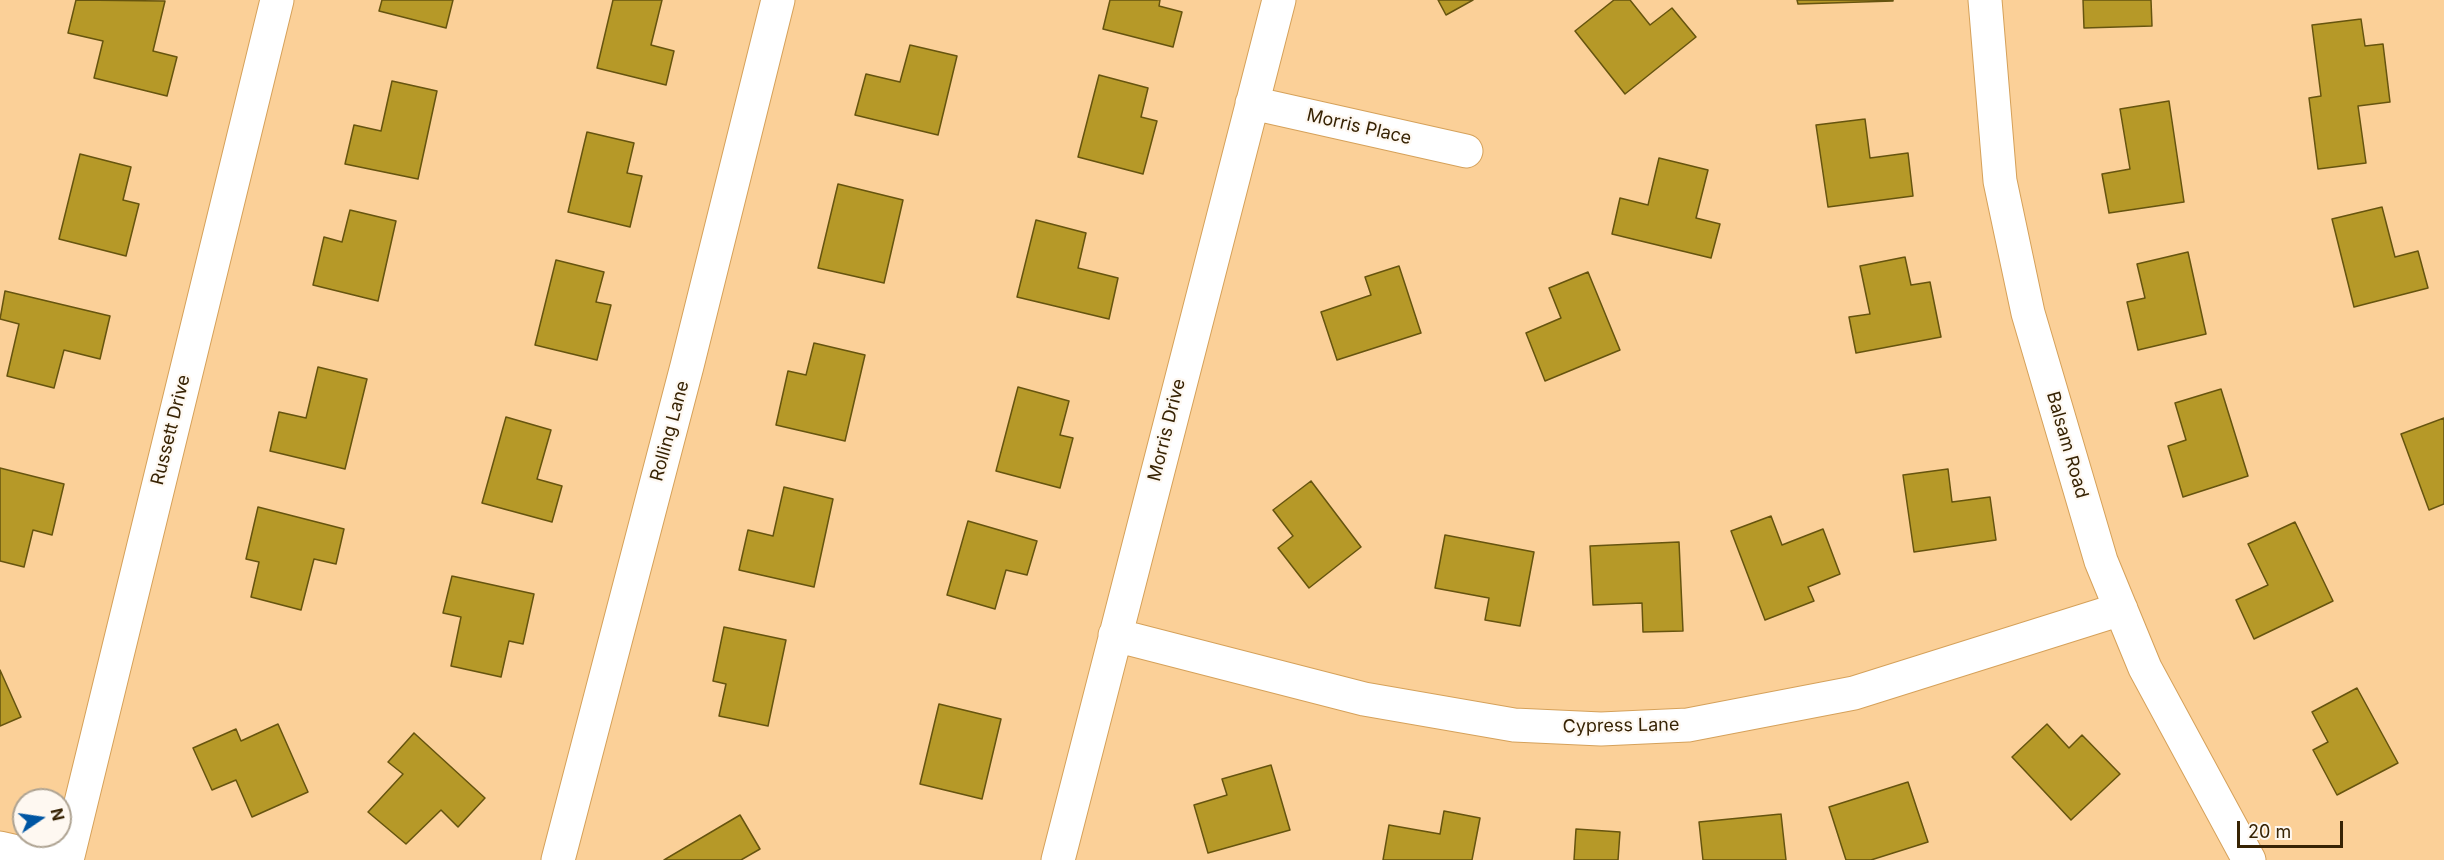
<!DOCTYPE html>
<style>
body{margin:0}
#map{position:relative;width:2444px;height:860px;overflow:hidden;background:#fbd098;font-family:Inter,sans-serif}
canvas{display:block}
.north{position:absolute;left:12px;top:788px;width:60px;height:60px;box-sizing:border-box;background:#fef8f1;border:2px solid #aea392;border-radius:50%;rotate:77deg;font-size:16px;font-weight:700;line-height:24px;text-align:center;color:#372304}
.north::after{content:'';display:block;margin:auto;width:21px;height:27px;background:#0056a3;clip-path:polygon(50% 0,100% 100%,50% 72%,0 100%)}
.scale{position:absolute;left:2237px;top:821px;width:106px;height:27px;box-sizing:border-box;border:3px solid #372304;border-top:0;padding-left:8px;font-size:18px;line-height:21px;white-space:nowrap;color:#372304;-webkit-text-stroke:4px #fef8f1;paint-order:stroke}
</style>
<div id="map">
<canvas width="2444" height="860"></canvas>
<div class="north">N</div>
<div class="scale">20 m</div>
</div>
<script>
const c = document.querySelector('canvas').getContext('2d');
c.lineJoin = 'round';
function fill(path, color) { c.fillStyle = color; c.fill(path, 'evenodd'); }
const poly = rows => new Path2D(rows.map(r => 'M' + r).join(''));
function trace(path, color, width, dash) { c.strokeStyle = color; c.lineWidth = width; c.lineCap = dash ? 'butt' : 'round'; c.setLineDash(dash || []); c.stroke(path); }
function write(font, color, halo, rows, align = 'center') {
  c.font = font + ' Inter,sans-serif'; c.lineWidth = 4.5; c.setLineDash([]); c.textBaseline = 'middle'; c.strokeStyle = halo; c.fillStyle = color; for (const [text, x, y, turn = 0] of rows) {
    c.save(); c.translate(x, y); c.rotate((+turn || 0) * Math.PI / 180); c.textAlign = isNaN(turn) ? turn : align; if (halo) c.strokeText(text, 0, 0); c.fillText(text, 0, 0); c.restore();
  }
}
const building = poly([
 [76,0,165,1,153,51,177,57,167,96,94,78,103,41,68,33,76,0],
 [382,0,453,0,446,28,379,11,382,0],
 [613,0,662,0,651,45,674,51,666,85,597,68,613,0],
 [1110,0,1160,0,1159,6,1182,12,1173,47,1103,29,1110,0],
 [1438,0,1473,0,1446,15,1438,0],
 [1614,0,1630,0,1650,25,1672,8,1696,37,1625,94,1575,31,1614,0],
 [1797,0,1893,0,1893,1,1798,4,1797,0],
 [2083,0,2151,0,2152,26,2084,28,2083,0],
 [2361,19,2365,46,2383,44,2390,102,2358,106,2366,163,2318,169,2309,98,2321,96,2312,25,2361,19],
 [910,45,957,56,938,135,855,115,866,74,900,82,910,45],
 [1099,75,1148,88,1141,117,1157,121,1143,174,1078,157,1099,75],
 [392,81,437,91,418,179,345,164,354,125,381,131,392,81],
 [2169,101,2184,202,2109,213,2102,174,2130,169,2120,109,2169,101],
 [1865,119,1870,158,1908,153,1913,196,1828,207,1816,125,1865,119],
 [587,132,634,143,627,173,642,176,630,227,568,212,587,132],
 [80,154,131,167,123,200,139,204,126,256,59,239,80,154],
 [1659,158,1708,170,1696,218,1720,224,1711,258,1612,234,1620,198,1648,205,1659,158],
 [838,184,903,200,884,283,818,268,838,184],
 [2382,207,2395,257,2418,251,2428,288,2354,307,2332,219,2382,207],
 [350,210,396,221,378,301,313,285,324,237,342,242,350,210],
 [1036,220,1086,233,1078,268,1118,278,1109,319,1017,297,1036,220],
 [2188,252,2206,334,2138,350,2127,302,2145,298,2137,264,2188,252],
 [1905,257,1911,285,1930,282,1941,337,1856,353,1849,317,1870,314,1860,266,1905,257],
 [556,260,604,272,596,302,611,305,597,360,535,345,556,260],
 [1399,266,1421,333,1337,360,1321,312,1371,295,1365,277,1399,266],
 [1588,272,1620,350,1545,381,1526,333,1561,318,1549,288,1588,272],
 [5,291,110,316,100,359,64,350,54,388,7,376,19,324,0,319,5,291],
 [814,343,865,355,845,441,776,425,788,371,806,375,814,343],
 [318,367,367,379,345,469,270,451,279,412,306,418,318,367],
 [1018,387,1069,401,1060,435,1073,438,1060,488,996,471,1018,387],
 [2221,389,2248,476,2183,497,2168,446,2186,440,2175,403,2221,389],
 [506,417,551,430,537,479,562,486,552,522,482,503,506,417],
 [2444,418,2444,504,2429,510,2401,434,2444,418],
 [0,468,64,484,52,535,33,530,24,567,0,561,0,468],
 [1948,469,1952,502,1990,497,1996,540,1914,552,1903,475,1948,469],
 [1311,481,1361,547,1309,588,1278,548,1293,536,1273,510,1311,481],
 [784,487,833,499,814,587,739,570,748,530,773,536,784,487],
 [258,507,344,529,336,564,314,559,301,610,251,597,259,562,246,559,258,507],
 [1771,516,1782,545,1823,529,1840,574,1808,587,1814,601,1765,620,1731,531,1771,516],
 [968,521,1037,541,1027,575,1006,570,995,609,947,595,968,521],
 [2295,522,2333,601,2254,639,2236,600,2268,585,2248,544,2295,522],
 [1445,535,1534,552,1520,626,1485,620,1489,598,1435,588,1445,535],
 [1679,542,1683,631,1643,632,1642,603,1593,605,1590,546,1679,542],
 [452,576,534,594,523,644,509,641,501,677,451,666,461,617,443,613,452,576],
 [724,627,786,640,768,726,719,716,726,684,713,681,724,627],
 [0,670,21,717,0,726,0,670],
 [2357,688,2398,763,2337,795,2313,750,2328,742,2312,712,2357,688],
 [939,704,1001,719,982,799,920,784,939,704],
 [278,724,308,792,252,817,236,780,212,790,193,748,236,729,241,741,278,724],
 [2047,724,2069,748,2082,735,2120,774,2071,820,2012,757,2047,724],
 [414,733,485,798,458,827,441,810,406,844,368,812,403,774,388,762,414,733],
 [1271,765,1290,830,1208,853,1194,805,1227,795,1222,779,1271,765],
 [1908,782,1928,842,1871,860,1846,860,1829,807,1908,782],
 [1444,811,1480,818,1472,860,1383,860,1389,825,1440,834,1444,811],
 [1781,814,1786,860,1703,860,1699,822,1781,814],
 [740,815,760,849,741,860,664,860,740,815],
 [1576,829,1620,832,1618,860,1574,860,1576,829]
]);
fill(building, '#b69928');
trace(building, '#66540f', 1.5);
const minor = poly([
 [1985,0,2000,181,2028,313,2101,561,2145,668,2249,860],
 [1252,103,1466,151],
 [1115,635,1364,699,1514,725,1601,729,1688,725,1854,693,2121,609],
 [0,848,53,860],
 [67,860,277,0],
 [558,860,687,366,778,0],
 [1058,860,1279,0]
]);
trace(minor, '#d5a15a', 35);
trace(minor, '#fff', 33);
write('18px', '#372304', '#fef8f1', [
 ["Morris Place",1359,127,13],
 ["Russett Drive",171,430,-76],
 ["Morris Drive",1167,430,-76],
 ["Rolling Lane",670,431,-75],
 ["Balsam Road",2067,445,74],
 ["Cypress Lane",1621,726,-1]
]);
</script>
